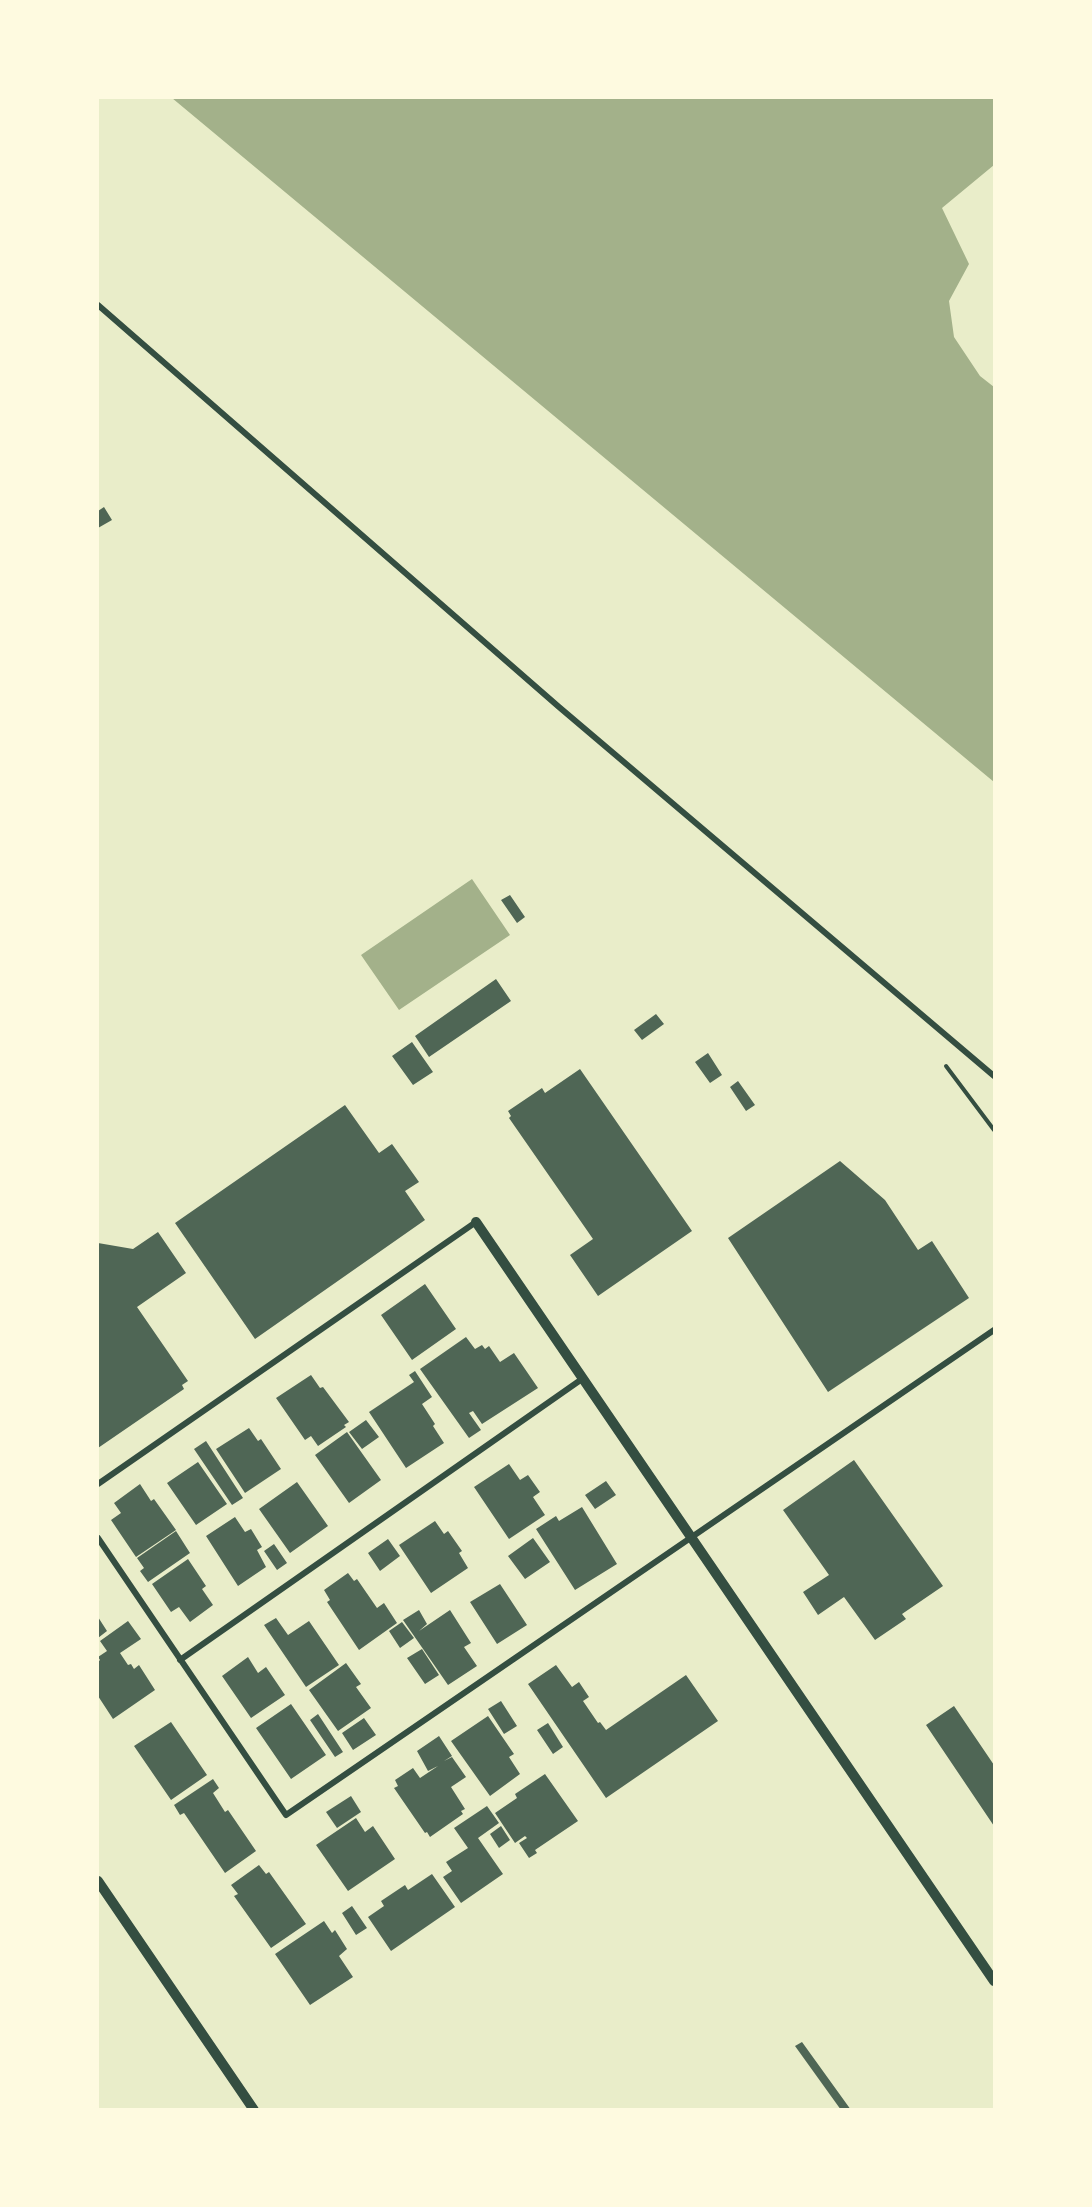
<!DOCTYPE html>
<style>
body{margin:0}
#map{position:relative;width:1092px;height:2207px;overflow:hidden;background:#e9edc9;font-family:"Fira Sans",sans-serif}
canvas{display:block}
.frame{position:absolute;inset:0;border:99px solid #fefae0;pointer-events:none}
</style>
<div id="map">
<canvas width="1092" height="2207"></canvas>
<div class="frame"></div>
</div>
<script>
const c = document.querySelector('canvas').getContext('2d');
c.lineJoin = 'round';
function fill(path, color) { c.fillStyle = color; c.fill(path, 'evenodd'); }
const poly = rows => new Path2D(rows.map(r => 'M' + r).join(''));
function trace(path, color, width, dash) { c.strokeStyle = color; c.lineWidth = width; c.lineCap = dash ? 'butt' : 'round'; c.setLineDash(dash || []); c.stroke(path); }
fill(poly([
 [172,98,994,98,994,165,942,208,969,264,949,301,954,337,980,376,994,387,994,782],
 [472,879,510,935,399,1010,361,955]
]), '#a3b18a');
fill(poly([
 [104,507,112,520,98,528,98,511],
 [510,895,525,917,517,923,501,900],
 [496,979,511,1001,429,1057,415,1036],
 [656,1014,664,1024,642,1040,634,1030],
 [412,1042,433,1072,413,1085,392,1056],
 [708,1053,722,1075,710,1083,695,1062],
 [580,1069,692,1231,598,1296,570,1255,593,1239,509,1118,511,1116,508,1111,542,1088,545,1093],
 [738,1081,755,1105,746,1111,730,1087],
 [345,1105,379,1153,392,1144,419,1182,405,1191,425,1220,255,1339,175,1223],
 [840,1161,885,1200,918,1250,932,1241,969,1298,828,1392,728,1238],
 [158,1232,186,1273,137,1307,188,1381,182,1385,184,1389,98,1448,98,1243,133,1249],
 [425,1284,456,1329,412,1360,381,1315],
 [466,1337,475,1349,482,1345,485,1349,489,1346,500,1362,514,1353,538,1388,482,1424,473,1411,469,1413,481,1430,469,1438,420,1369],
 [415,1371,432,1397,422,1404,435,1424,433,1426,444,1443,406,1468,369,1412,414,1382,409,1375],
 [311,1375,320,1388,323,1387,349,1422,344,1425,346,1427,318,1446,311,1436,305,1440,276,1398],
 [366,1420,379,1437,362,1449,349,1432],
 [249,1428,258,1441,261,1439,281,1469,245,1493,216,1449],
 [347,1432,381,1480,349,1503,315,1455],
 [206,1441,243,1498,232,1505,194,1449],
 [854,1460,943,1586,902,1614,906,1619,875,1640,844,1597,818,1615,803,1592,829,1575,783,1510],
 [198,1462,227,1504,196,1525,167,1483],
 [509,1464,520,1480,528,1475,540,1492,533,1497,545,1515,509,1539,474,1487],
 [606,1481,616,1495,595,1509,585,1495],
 [297,1482,328,1526,290,1553,259,1509],
 [140,1484,151,1501,154,1499,176,1530,136,1557,111,1520,121,1513,114,1503],
 [582,1507,617,1564,575,1590,536,1529,556,1516,559,1521],
 [235,1517,245,1532,251,1529,262,1547,257,1550,266,1567,238,1586,206,1536],
 [435,1521,444,1534,448,1531,462,1551,459,1553,468,1568,431,1593,399,1545],
 [176,1531,190,1553,148,1582,140,1571,144,1568,137,1558],
 [533,1538,550,1562,525,1579,508,1556],
 [388,1539,400,1556,380,1571,368,1553],
 [274,1544,287,1563,277,1570,264,1551],
 [188,1559,206,1586,202,1589,213,1605,190,1622,179,1607,171,1612,152,1584],
 [348,1573,354,1581,357,1579,377,1608,384,1603,397,1623,359,1650,327,1602,330,1600,324,1590],
 [500,1584,527,1625,497,1644,470,1602],
 [419,1610,427,1624,419,1631,450,1610,471,1643,464,1647,477,1666,448,1685,403,1620],
 [98,1617,107,1631,98,1638],
 [276,1618,288,1635,309,1621,339,1665,306,1687,264,1625],
 [128,1621,141,1639,120,1653,128,1665,131,1664,134,1669,139,1665,155,1690,113,1719,98,1696,98,1662,100,1660,98,1657,107,1651,100,1641],
 [402,1622,414,1638,400,1648,389,1631],
 [422,1649,439,1675,425,1684,407,1658],
 [248,1657,258,1673,266,1667,285,1695,251,1718,222,1676],
 [346,1663,361,1684,356,1687,371,1708,338,1731,309,1690],
 [556,1665,572,1687,579,1682,589,1697,583,1701,598,1723,600,1722,606,1730,686,1675,718,1721,606,1798,528,1684],
 [501,1701,517,1726,504,1734,488,1709],
 [291,1704,326,1755,291,1779,256,1728],
 [954,1706,994,1765,994,1826,926,1725],
 [318,1714,343,1752,335,1757,310,1720],
 [488,1716,514,1754,509,1757,520,1774,490,1796,451,1741],
 [364,1718,376,1735,353,1750,342,1733],
 [171,1722,207,1775,171,1800,134,1746],
 [548,1723,563,1747,553,1754,537,1730],
 [439,1736,452,1756,444,1761,452,1757,466,1777,451,1787,465,1809,461,1811,463,1814,430,1837,427,1832,425,1833,394,1788,398,1786,395,1780,413,1768,420,1778,438,1766,428,1771,417,1751],
 [545,1774,578,1821,535,1850,537,1853,529,1858,519,1843,527,1838,525,1836,515,1843,495,1813,517,1798,515,1794],
 [213,1779,219,1788,213,1793,225,1812,228,1810,256,1851,225,1873,184,1813,180,1815,174,1805],
 [351,1796,361,1812,337,1828,326,1812],
 [487,1806,499,1823,478,1838,503,1874,461,1903,443,1877,452,1871,446,1862,468,1848,454,1828],
 [356,1818,365,1832,373,1826,395,1859,348,1891,316,1845],
 [501,1826,510,1840,499,1848,490,1834],
 [259,1865,266,1874,269,1872,306,1924,271,1948,234,1896,238,1894,231,1885],
 [432,1874,455,1907,391,1951,368,1917,384,1906,381,1901,405,1885,408,1890],
 [352,1906,367,1928,356,1935,342,1913],
 [324,1921,332,1933,335,1930,347,1949,339,1956,353,1977,310,2005,275,1954],
 [802,2042,851,2110,841,2110,795,2046]
]), '#4f6655');
trace(poly([
 [946,1066,994,1130]
]), '#344e41', 4);
trace(poly([
 [98,305,559,707,994,1076],
 [98,1484,476,1222],
 [98,1538,286,1815,994,1330],
 [180,1660,582,1379]
]), '#344e41', 6);
trace(poly([
 [476,1222,994,1981],
 [98,1881,254,2110]
]), '#344e41', 10);
</script>
